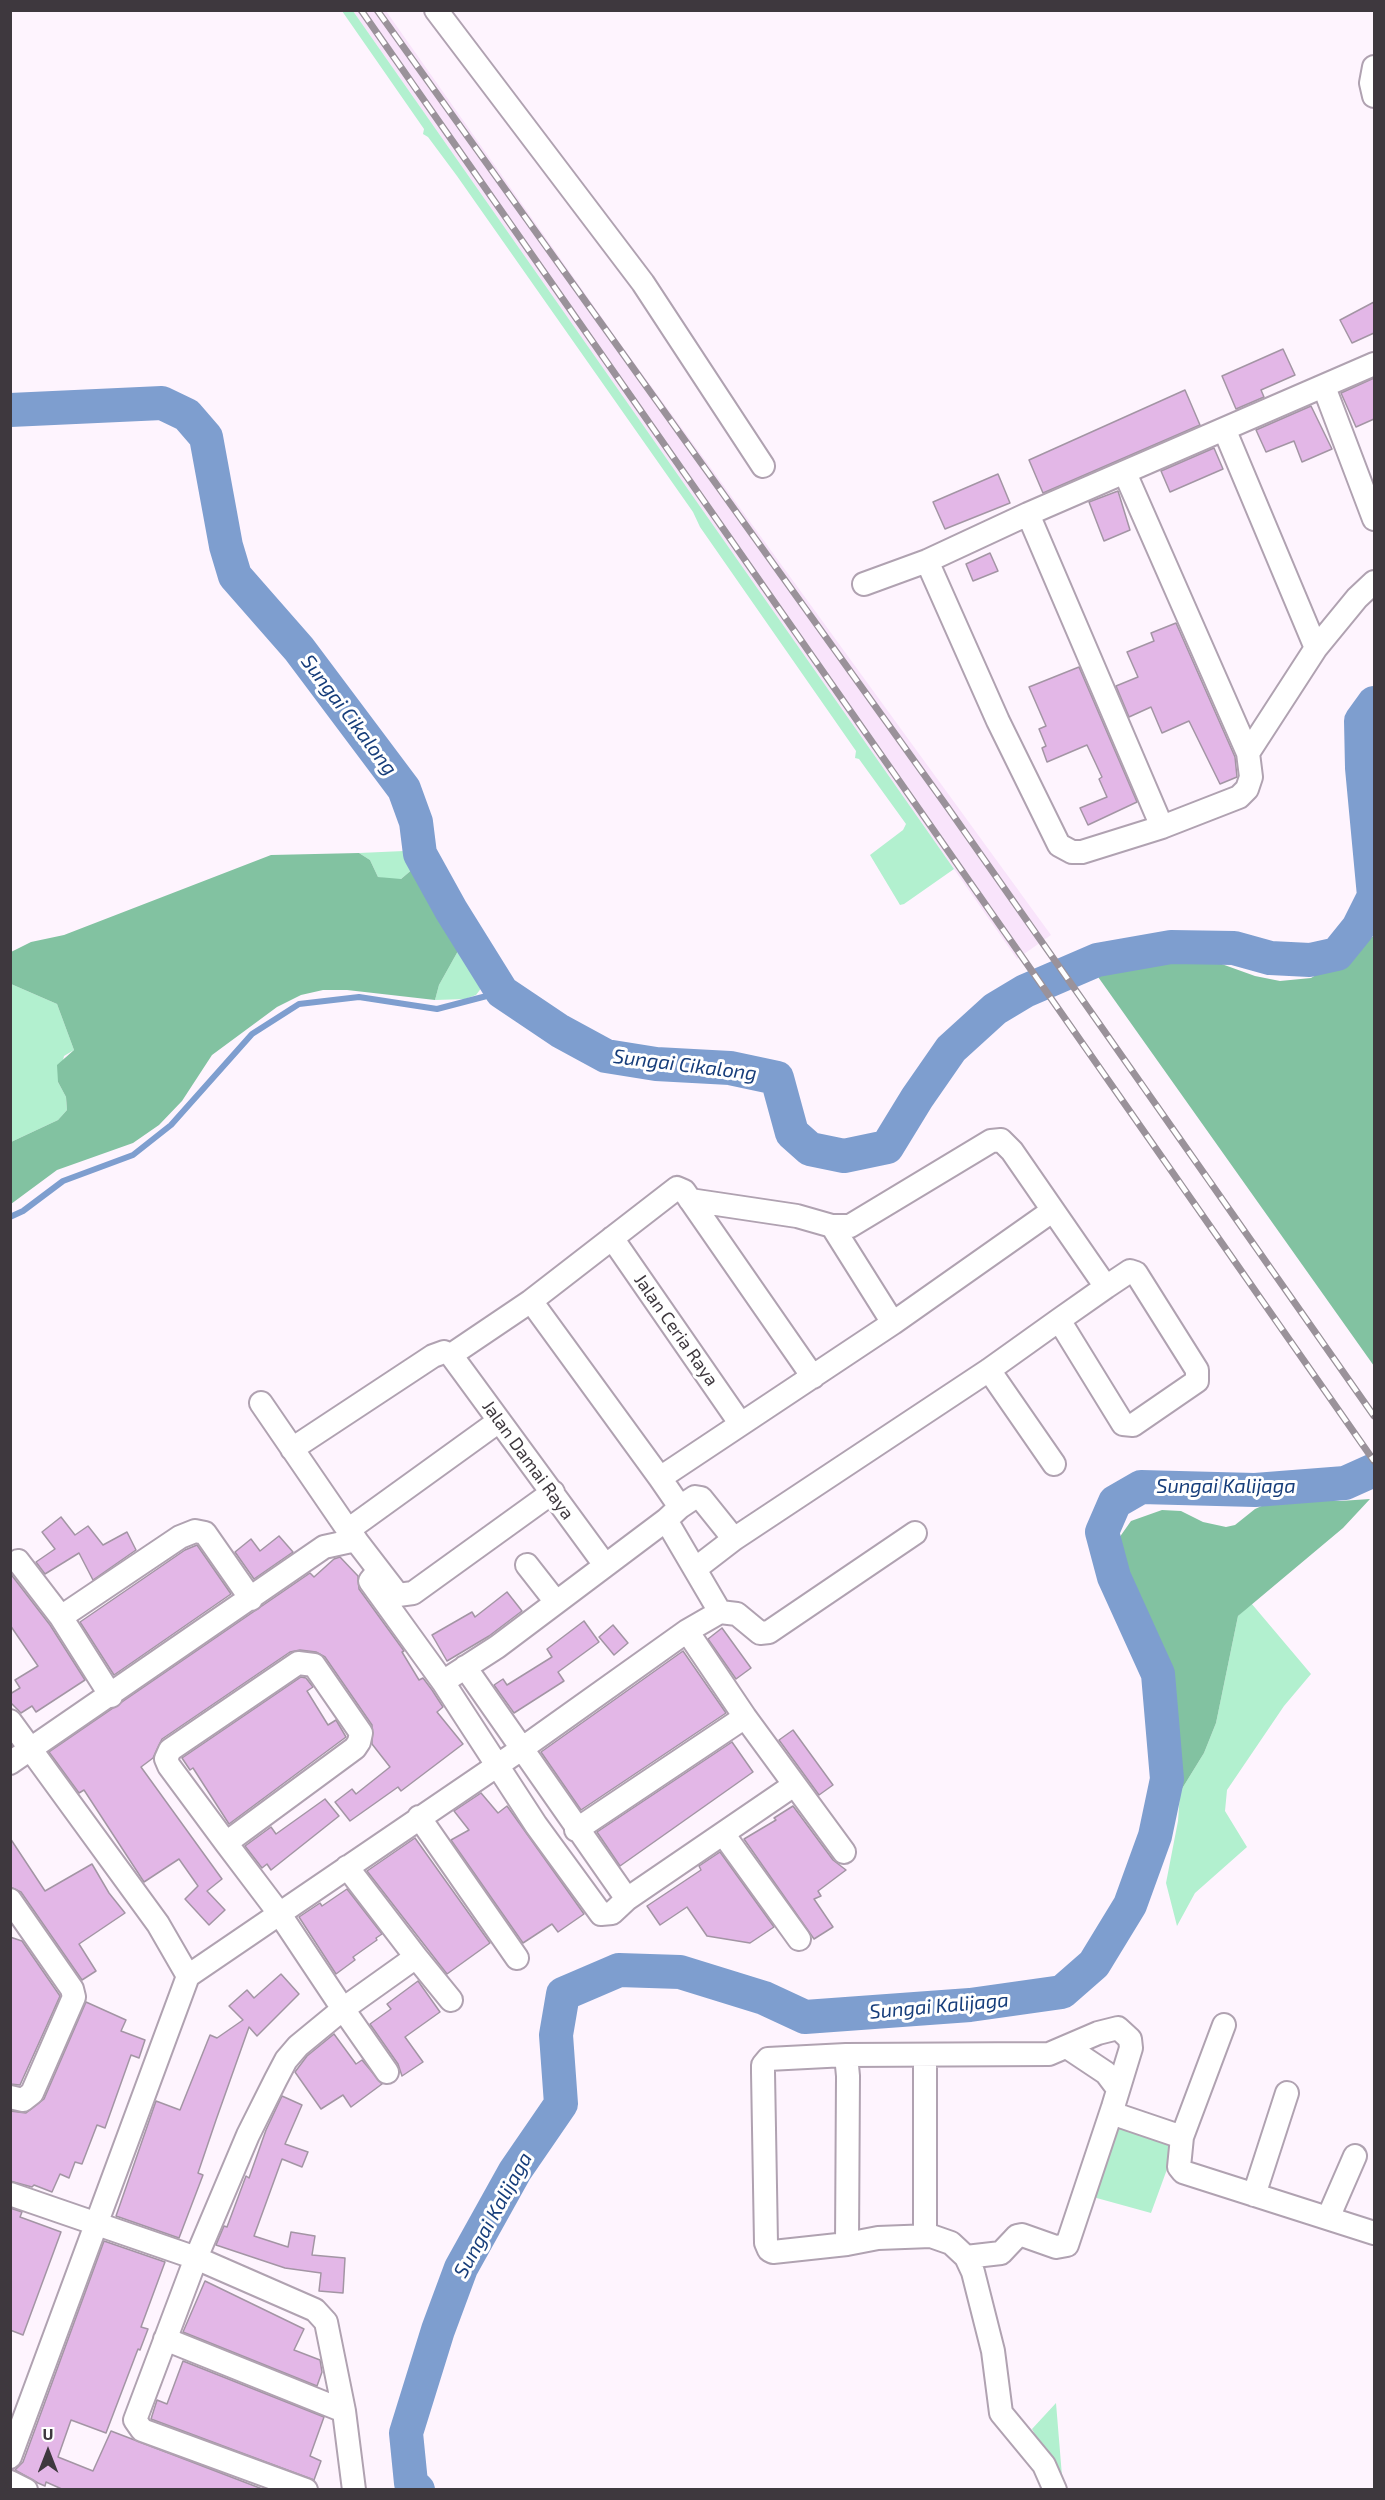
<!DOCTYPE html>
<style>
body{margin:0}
#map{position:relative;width:1385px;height:2500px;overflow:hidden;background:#fef4fe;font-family:"Exo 2",sans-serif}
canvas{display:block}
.frame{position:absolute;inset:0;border:12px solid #3e383e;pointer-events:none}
.north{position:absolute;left:18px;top:2422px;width:60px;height:60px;-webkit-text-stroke:4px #fff;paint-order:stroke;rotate:0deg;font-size:16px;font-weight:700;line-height:24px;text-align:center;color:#3e383e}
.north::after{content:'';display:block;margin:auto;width:21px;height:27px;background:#3e383e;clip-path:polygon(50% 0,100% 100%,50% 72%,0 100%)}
</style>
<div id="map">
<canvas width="1385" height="2500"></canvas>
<div class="frame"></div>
<div class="north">U</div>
</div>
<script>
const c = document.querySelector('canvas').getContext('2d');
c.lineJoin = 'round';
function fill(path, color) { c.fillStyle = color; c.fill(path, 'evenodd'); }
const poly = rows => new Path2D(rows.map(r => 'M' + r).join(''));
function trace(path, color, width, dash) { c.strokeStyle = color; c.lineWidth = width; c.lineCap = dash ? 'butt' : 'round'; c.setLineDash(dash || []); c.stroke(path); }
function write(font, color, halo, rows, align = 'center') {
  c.font = font + ' "Exo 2",sans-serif'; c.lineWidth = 6; c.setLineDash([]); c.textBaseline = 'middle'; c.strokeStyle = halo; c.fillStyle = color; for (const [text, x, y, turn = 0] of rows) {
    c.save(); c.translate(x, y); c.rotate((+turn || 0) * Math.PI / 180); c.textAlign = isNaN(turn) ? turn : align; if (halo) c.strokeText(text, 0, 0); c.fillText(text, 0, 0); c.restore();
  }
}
fill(poly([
 [353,11,386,11,622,346,1051,935,1017,959]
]), '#f9e4fb');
fill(poly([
 [342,11,353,11,954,869,904,904,900,905,870,855,903,830,906,824,859,759,855,758,856,751,700,527,693,512,457,176,428,137,423,134,424,129],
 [404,851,414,868,401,879,391,880,378,877,370,860,359,853],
 [461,940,485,983,476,995,465,999,435,1000,439,985,458,951],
 [11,984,57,1004,74,1050,64,1056,58,1082,66,1097,67,1110,58,1120,11,1142],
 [1251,1603,1311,1674,1284,1706,1227,1790,1225,1811,1247,1847,1195,1893,1177,1926,1166,1883,1178,1821,1180,1792,1204,1753,1216,1723,1238,1616],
 [1117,2128,1127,2128,1177,2142,1151,2213,1093,2197],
 [1056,2403,1062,2476,1064,2486,1032,2429]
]), '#b2f0cf');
fill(poly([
 [359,853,370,860,378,877,401,879,414,868,430,897,461,940,458,951,439,985,435,1000,347,990,323,990,301,995,277,1007,212,1055,182,1101,159,1125,133,1143,57,1170,11,1204,11,1142,58,1120,67,1110,66,1097,58,1082,57,1065,74,1050,57,1004,11,984,11,952,31,942,64,935,271,855],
 [1374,935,1374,934,1374,1366,1091,967,1114,961,1181,959,1216,962,1255,976,1280,981,1311,978,1361,948],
 [1294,1497,1340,1501,1370,1499,1343,1528,1238,1616,1216,1723,1204,1753,1180,1792,1178,1724,1162,1662,1143,1610,1119,1562,1119,1538,1131,1521,1162,1510,1181,1511,1203,1522,1226,1527,1235,1525,1255,1509,1275,1500]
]), '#82c2a1');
trace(poly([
 [10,1217,23,1211,63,1181,133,1155,171,1125,252,1034,299,1004,359,997,437,1009,502,992]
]), '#7e9ecf', 6);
trace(poly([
 [10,410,162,403,187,415,206,437,226,546,235,576,299,649,404,789,416,822,420,854,451,910,502,992,560,1031,606,1056,656,1064,730,1068,777,1078,792,1133,810,1149,844,1156,887,1147,917,1098,951,1049,995,1009,1025,991,1097,960,1171,947,1234,948,1270,958,1310,960,1337,954,1358,928,1374,896,1362,768,1361,721,1374,703],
 [418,2490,411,2483,406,2433,438,2330,461,2268,515,2171,561,2104,556,2035,563,1994,619,1970,680,1972,764,1998,805,2017,970,2005,1062,1992,1094,1964,1130,1905,1155,1836,1167,1779,1158,1674,1114,1577,1102,1532,1115,1502,1141,1487,1255,1490,1345,1483,1374,1470]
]), '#7e9ecf', 34);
const building = poly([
 [1374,302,1374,333,1352,343,1340,320,1374,302],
 [1283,349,1295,375,1261,390,1264,397,1236,409,1222,376,1283,349],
 [1374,378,1374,419,1356,427,1341,393,1374,378],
 [1185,390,1200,425,1043,493,1029,460,1185,390],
 [1311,406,1332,449,1302,462,1294,441,1266,452,1256,430,1311,406],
 [1214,448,1223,469,1170,492,1161,471,1214,448],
 [998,474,1010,503,945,529,933,502,998,474],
 [1118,491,1130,530,1104,541,1089,502,1118,491],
 [990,553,998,571,973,581,966,564,990,553],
 [1176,623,1235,757,1237,777,1220,784,1189,721,1162,733,1151,707,1129,717,1116,686,1138,677,1127,652,1154,641,1151,633,1176,623],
 [1079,667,1137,802,1088,825,1080,808,1107,797,1099,779,1102,777,1087,745,1047,762,1042,748,1046,746,1039,729,1046,726,1029,687,1079,667],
 [61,1517,75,1535,88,1526,103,1545,127,1532,136,1550,93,1580,79,1553,45,1574,36,1562,55,1549,42,1532,61,1517],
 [279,1536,293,1552,254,1579,235,1552,251,1539,260,1551,279,1536],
 [197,1545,231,1594,114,1675,80,1622,185,1550,197,1545],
 [340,1557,358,1576,359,1589,404,1651,402,1652,419,1680,423,1678,432,1690,443,1707,437,1712,463,1744,401,1791,398,1787,350,1821,335,1802,352,1789,356,1794,390,1767,372,1744,372,1725,325,1657,316,1652,300,1650,290,1652,162,1739,153,1758,141,1767,222,1879,207,1891,225,1910,209,1925,185,1899,198,1886,179,1859,144,1882,84,1790,79,1793,49,1752,310,1573,314,1577,334,1559,340,1557],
 [10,1573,50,1625,85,1680,36,1712,32,1706,21,1713,10,1702,10,1694,20,1688,15,1680,38,1666,10,1625,10,1573],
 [507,1592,522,1611,489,1636,447,1661,432,1635,472,1612,475,1617,507,1592],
 [584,1621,599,1642,558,1672,564,1681,514,1713,494,1685,503,1679,507,1685,552,1657,547,1649,584,1621],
 [613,1625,628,1643,614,1655,599,1637,613,1625],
 [722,1628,751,1668,736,1679,708,1639,722,1628],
 [683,1651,726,1713,581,1810,541,1752,683,1651],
 [301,1677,306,1678,313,1687,307,1691,328,1725,336,1720,346,1737,229,1824,193,1768,190,1770,182,1758,301,1677],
 [793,1730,833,1785,819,1795,779,1740,793,1730],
 [732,1742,753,1772,620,1866,597,1832,732,1742],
 [481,1793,498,1813,507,1806,584,1914,558,1932,552,1924,523,1943,451,1840,469,1830,454,1811,481,1793],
 [325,1799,339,1816,271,1870,267,1864,262,1868,245,1846,271,1827,276,1834,325,1799],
 [793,1806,833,1860,846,1870,818,1891,821,1896,814,1899,833,1927,814,1939,744,1839,776,1820,774,1818,793,1806],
 [10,1838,45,1891,92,1864,109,1893,125,1913,79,1944,96,1971,82,1980,21,1892,10,1887,10,1838],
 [415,1838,490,1943,447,1974,367,1871,415,1838],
 [720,1852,774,1927,750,1943,707,1936,687,1907,660,1925,647,1906,701,1870,699,1866,720,1852],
 [347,1889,382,1934,376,1938,377,1940,353,1957,355,1960,336,1974,299,1917,320,1903,322,1906,347,1889],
 [10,1937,22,1941,60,1996,20,2085,10,2084,10,1937],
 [281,1974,299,1994,257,2036,249,2027,216,2120,198,2173,203,2175,179,2238,116,2216,156,2101,180,2110,210,2035,217,2038,243,2020,229,2006,247,1990,254,1998,281,1974],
 [418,1981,440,2012,405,2037,423,2062,402,2076,398,2064,370,2024,391,2009,387,2004,418,1981],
 [86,2002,126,2020,121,2031,145,2040,139,2058,131,2055,105,2128,97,2125,82,2164,75,2162,69,2178,60,2174,52,2192,34,2185,32,2187,10,2181,10,2111,26,2113,44,2099,86,2002],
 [334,2034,356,2064,362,2060,382,2084,351,2107,343,2095,321,2109,295,2072,307,2056,334,2034],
 [282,2096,302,2105,285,2144,308,2152,302,2167,282,2159,254,2236,288,2247,291,2232,315,2236,312,2255,345,2258,343,2293,319,2291,321,2273,285,2268,216,2245,224,2226,227,2227,246,2176,249,2178,266,2130,282,2096],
 [10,2208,22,2212,20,2217,61,2232,23,2335,10,2330,10,2208],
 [104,2241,165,2262,141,2327,148,2329,140,2350,138,2349,106,2433,71,2420,58,2457,93,2471,111,2431,265,2490,64,2490,46,2482,45,2486,38,2483,15,2470,23,2462,104,2241],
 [205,2281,304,2329,294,2350,320,2360,322,2372,317,2386,183,2332,205,2281],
 [183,2361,324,2417,310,2456,321,2461,314,2480,151,2419,157,2400,167,2404,183,2361]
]);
fill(building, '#e3b7e7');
trace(building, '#a395a4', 1.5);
const minor = poly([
 [436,10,643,283,763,466],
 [1374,67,1371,83,1374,96],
 [1324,387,1374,519],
 [1225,431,1316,648],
 [1125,473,1248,753],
 [1028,514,1162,827],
 [927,561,998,721,1059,845,1072,852,1082,852,1162,827,1239,797,1247,789,1251,777,1248,753,1316,648,1357,598,1374,582],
 [864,584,927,561,1028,514,1374,364],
 [690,1200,797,1216,832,1226,850,1226,991,1141,1001,1140,1012,1151,1106,1287],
 [832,1226,893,1323],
 [612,1238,740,1423],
 [531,1301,660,1478],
 [451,1355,531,1301,677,1188,684,1191,813,1377],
 [989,1370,1054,1464],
 [261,1403,348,1530,398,1595,413,1593,553,1492],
 [292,1449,433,1356,444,1352,451,1355,465,1374,605,1565],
 [680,1507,660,1478,893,1323,1052,1211],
 [348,1530,499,1421],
 [18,1561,61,1617,111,1696],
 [527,1565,556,1602],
 [695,1569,734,1539,989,1370,1059,1320,1106,1287,1130,1271,1136,1273,1197,1370,1197,1381,1133,1425,1123,1424,1059,1320],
 [378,1571,370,1581,443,1682,536,1825,601,1914,612,1913,627,1899,794,1785],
 [720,1612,737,1614,760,1633,769,1632,915,1533],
 [61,1617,180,1537,195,1531,205,1533,251,1599],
 [687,1631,745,1717,844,1852],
 [465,1667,627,1899],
 [452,1676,497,1647,666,1520],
 [10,1721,158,1924,188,1976],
 [10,1763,324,1547,356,1540],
 [419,1817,517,1958],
 [576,1830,745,1717],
 [724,1835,799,1939],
 [226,1843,355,1748,359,1742,361,1733,314,1665,298,1663,170,1750,166,1759,169,1766,226,1843,279,1913,343,2009,298,2046,286,2060,276,2079,248,2135,196,2258,135,2420,142,2430,306,2490],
 [347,1867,416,1957,343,2009,387,2072],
 [10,1900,72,1989,74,1997,32,2093,23,2100,10,2097],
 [416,1957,451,2000],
 [1224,2025,1182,2137,1179,2167,1183,2172,1374,2233],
 [1067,2047,1106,2073,1118,2089],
 [846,2055,1049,2054,1098,2033,1118,2028,1130,2039,1131,2048,1113,2107,1067,2245,1056,2247,1022,2235,1017,2236,1001,2253,966,2257],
 [1113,2107,1118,2115,1123,2117,1182,2137],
 [10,2194,196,2258,315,2310,326,2322,344,2411,354,2490],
 [1254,2195,1287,2093],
 [1328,2218,1355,2156],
 [925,2236,925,2055],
 [847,2244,773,2252,769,2250,766,2243,763,2072,763,2065,768,2059,846,2055,848,2076,847,2244,878,2238,931,2236,951,2243,966,2257,973,2272,993,2351,1001,2413,1044,2465,1055,2490],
 [165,2339,344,2411],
 [10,2457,188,1976,520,1750,687,1631,720,1612,666,1520,680,1507,695,1497,701,1498,734,1539],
 [10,2482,26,2490]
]);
trace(minor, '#b0a2b1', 26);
trace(minor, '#fff', 22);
const rail = poly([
 [361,10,1374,1461],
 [377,10,948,808,1374,1416]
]);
trace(rail, '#9a929a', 7);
trace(rail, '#fff', 4.5, [14]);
write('18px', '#3e383e', '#fff', [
 ["Jalan Ceria Raya",676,1330,55],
 ["Jalan Damai Raya",528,1460,54]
]);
write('italic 20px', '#173e7b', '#fff', [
 ["Sungai Cikalong",349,715,53],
 ["Sungai Cikalong",685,1065,7],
 ["Sungai Kalijaga",1226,1486],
 ["Sungai Kalijaga",939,2006,-5],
 ["Sungai Kalijaga",493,2215,-61]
]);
</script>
